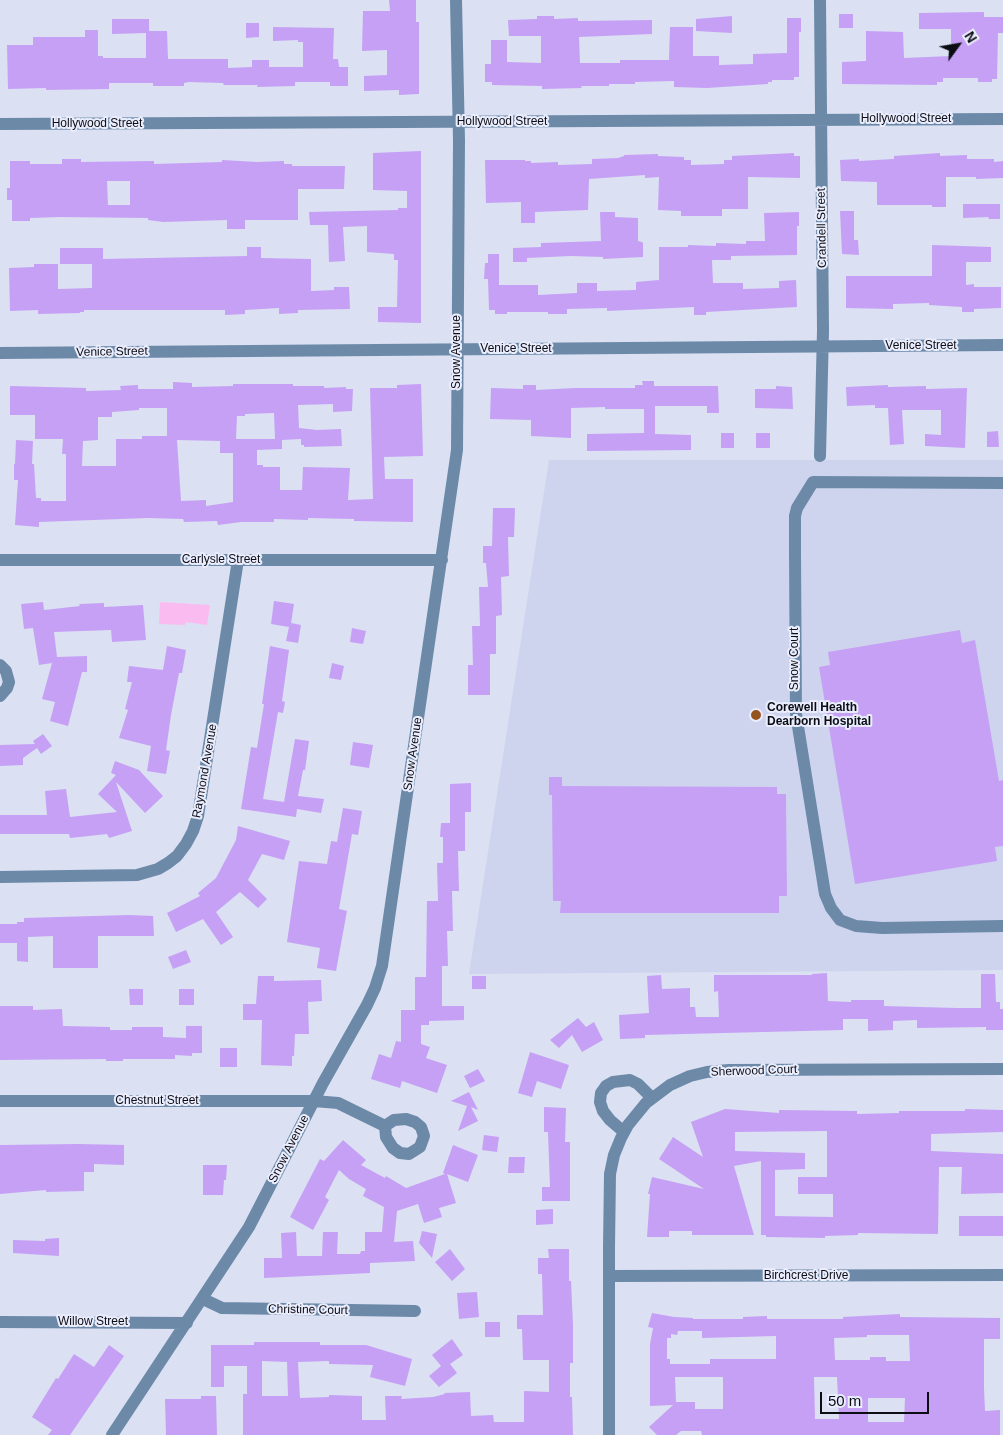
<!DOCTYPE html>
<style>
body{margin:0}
#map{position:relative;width:1003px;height:1435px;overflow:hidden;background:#dbe0f3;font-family:Helvetica,sans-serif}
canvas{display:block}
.north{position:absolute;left:933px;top:20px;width:50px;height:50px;-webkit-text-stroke:4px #eaedfd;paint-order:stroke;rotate:58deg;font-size:14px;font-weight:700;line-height:20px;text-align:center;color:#0c0d13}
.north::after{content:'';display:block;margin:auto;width:18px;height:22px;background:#0c0d13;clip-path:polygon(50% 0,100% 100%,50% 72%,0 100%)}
.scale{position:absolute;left:820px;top:1392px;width:109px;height:22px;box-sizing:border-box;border:2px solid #0c0d13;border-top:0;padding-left:6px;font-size:15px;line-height:18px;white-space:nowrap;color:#0c0d13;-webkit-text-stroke:4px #eaedfd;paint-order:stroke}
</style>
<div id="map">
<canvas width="1003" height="1435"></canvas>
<div class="north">N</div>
<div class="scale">50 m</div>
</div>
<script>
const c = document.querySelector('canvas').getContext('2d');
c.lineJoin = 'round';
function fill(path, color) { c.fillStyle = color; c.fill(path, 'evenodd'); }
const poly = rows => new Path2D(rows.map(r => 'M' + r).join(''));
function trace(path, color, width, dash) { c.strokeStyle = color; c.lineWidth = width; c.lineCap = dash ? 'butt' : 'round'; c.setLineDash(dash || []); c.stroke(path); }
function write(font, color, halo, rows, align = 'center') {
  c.font = font + ' Helvetica,sans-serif'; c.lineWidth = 4; c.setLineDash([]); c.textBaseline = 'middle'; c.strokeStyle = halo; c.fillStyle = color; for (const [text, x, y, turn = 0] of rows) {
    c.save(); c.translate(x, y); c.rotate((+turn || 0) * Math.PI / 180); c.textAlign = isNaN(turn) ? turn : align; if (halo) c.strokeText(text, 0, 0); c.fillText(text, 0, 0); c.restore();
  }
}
fill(poly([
 [549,460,1003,460,1003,970,469,974]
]), '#ced4ee');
fill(poly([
 [160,602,210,605,207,625,186,622,185,625,159,624]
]), '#fabcf0');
fill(poly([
 [389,0,416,0,416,22,419,22,419,94,399,95,399,90,364,91,364,76,387,75,387,50,362,51,363,11,390,11],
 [984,12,984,17,1003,17,1003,33,998,33,997,79,992,79,992,82,978,82,978,78,943,78,943,82,937,82,937,85,842,84,842,62,866,61,866,31,903,32,904,58,951,56,951,29,919,29,919,13],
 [839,14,853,14,853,28,839,28],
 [537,16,554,16,554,19,578,18,578,21,652,20,652,34,579,37,580,63,620,63,620,60,669,60,670,27,693,27,693,56,719,56,719,65,753,64,753,54,787,53,787,18,801,18,801,32,799,32,799,77,794,77,794,80,772,80,772,82,768,82,768,84,707,88,674,87,674,81,635,82,635,84,609,84,609,86,581,86,582,88,542,89,542,86,492,85,492,82,485,82,485,64,491,64,491,40,507,40,507,62,541,63,541,36,509,36,508,20,537,19],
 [732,16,732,33,696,31,696,19],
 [112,19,149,19,149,31,167,31,168,59,228,59,228,68,252,67,252,60,269,60,269,67,303,67,303,42,298,42,298,40,273,41,273,27,334,28,333,59,338,59,339,67,348,67,348,86,330,86,330,82,295,82,295,86,257,87,258,85,224,85,223,83,189,82,184,83,184,86,153,86,153,83,109,83,109,89,46,90,46,88,8,89,7,45,33,45,33,37,85,37,85,30,98,30,98,56,103,56,103,58,146,58,146,33,112,34],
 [246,23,259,23,259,37,246,38],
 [421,151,421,323,378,322,378,307,397,307,398,260,394,260,394,254,367,252,367,226,343,227,345,261,329,262,328,225,310,225,309,212,398,210,398,208,407,208,407,191,373,190,373,153],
 [794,153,794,156,800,156,800,178,748,177,748,209,722,209,722,216,681,216,681,211,658,210,659,177,645,178,645,175,589,179,588,210,535,212,535,223,521,223,521,202,486,203,485,160,525,160,525,161,531,161,531,163,558,162,558,165,592,164,592,159,618,158,624,156,624,155,658,154,658,156,684,157,684,160,691,160,691,165,724,164,724,160,732,160,732,156],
 [940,153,940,156,967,155,967,159,994,159,994,162,1003,161,1003,178,976,179,976,177,946,177,946,207,932,207,932,205,877,205,877,182,841,181,840,160,859,159,859,161,894,159,894,156],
 [62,159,81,159,81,162,154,161,154,164,222,162,222,160,257,162,284,161,284,164,292,164,292,166,345,166,344,189,298,189,298,220,245,220,245,229,227,229,227,220,163,222,148,220,148,218,59,217,30,218,30,221,12,221,12,200,7,200,7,188,10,188,10,161,30,161,30,164,62,164],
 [107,181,130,181,130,205,108,205],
 [963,204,1000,204,1000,219,988,219,989,217,963,218],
 [840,211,854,211,854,240,858,240,859,255,842,254],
 [600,212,615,212,615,217,638,218,638,241,642,242,643,243,643,257,603,259,603,257,571,256,527,258,527,262,513,262,513,248,541,247,541,243,601,241],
 [799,212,799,226,797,226,797,255,731,256,731,260,712,260,713,283,743,283,743,289,779,288,779,281,796,280,797,307,706,312,706,315,694,315,694,307,607,311,607,308,567,309,567,314,548,314,548,312,507,312,507,314,495,314,495,310,489,310,488,279,484,279,485,263,488,263,488,254,499,254,499,285,538,285,538,295,577,293,577,283,597,283,597,291,636,290,636,282,659,280,659,247,688,247,688,245,716,246,716,243,746,244,746,241,765,241,764,213],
 [932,245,991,247,991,262,966,262,966,285,974,284,974,287,1001,287,1001,308,974,309,974,312,962,312,962,307,929,305,929,303,893,304,893,309,846,308,846,276,932,276],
 [247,247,261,247,261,258,311,259,311,291,334,290,334,287,349,287,350,309,298,310,298,313,279,314,279,308,245,310,245,314,225,315,225,310,84,310,84,312,80,312,80,313,38,314,38,310,10,311,9,268,34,267,34,264,58,264,58,289,92,288,92,264,60,264,60,248,103,248,103,259,247,256],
 [642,381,654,381,654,386,718,386,719,413,707,413,707,406,655,406,655,434,691,435,691,450,587,451,587,434,644,433,644,409,605,409,605,407,571,408,571,438,531,436,531,420,490,419,491,388,523,389,523,385,536,385,536,390,575,388,635,388,635,385,643,385],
 [173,382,192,383,192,387,233,386,233,384,293,384,293,386,324,386,324,388,346,387,346,389,353,389,352,411,333,412,333,404,298,405,299,428,317,430,341,429,342,446,304,447,304,445,301,445,301,439,282,440,282,449,257,450,257,465,263,465,263,467,280,467,280,490,302,490,303,467,350,468,348,500,373,499,370,388,397,388,397,385,421,384,423,456,384,457,385,479,413,479,413,522,354,521,354,519,308,518,308,520,274,519,274,522,241,522,218,525,217,521,184,522,183,519,148,518,39,522,39,527,15,525,18,480,14,480,14,464,15,464,16,440,33,441,32,464,34,464,36,498,41,498,41,501,66,501,66,454,62,454,63,439,35,439,35,415,10,415,10,386,86,388,86,391,121,390,120,386,138,385,138,389,173,389],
 [139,408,167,408,167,436,142,436,142,439,116,439,116,466,82,466,83,441,98,440,98,417,112,417,112,412,139,410],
 [274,413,275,439,236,439,237,416,245,416,245,414],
 [177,440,220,441,220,453,233,453,233,502,206,506,206,500,181,501],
 [888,385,888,387,926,386,926,389,967,388,965,448,925,446,925,434,941,435,941,410,902,410,904,444,890,445,888,408,875,408,875,405,847,406,846,387],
 [776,386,792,387,793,409,755,408,755,389,776,389],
 [998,431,999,447,987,447,987,432],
 [721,433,734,433,734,448,721,448],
 [756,433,770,433,770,448,756,448],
 [493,508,515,508,514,537,508,537,509,576,501,577,502,615,496,616,496,654,490,654,490,695,468,695,468,665,473,665,472,626,480,626,479,587,488,587,486,563,483,563,483,546,492,546],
 [274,601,294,604,291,623,301,625,298,643,286,641,289,627,271,624],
 [43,602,44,610,80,606,79,604,104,603,104,607,143,605,146,640,112,642,111,630,54,632,57,657,87,656,87,672,82,672,68,726,50,721,55,702,42,699,52,663,39,665,33,628,24,629,21,604],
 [352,628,366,631,363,644,350,642],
 [960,630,962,643,975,640,999,781,1003,780,1003,846,995,847,997,861,855,884,819,667,830,665,828,652],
 [167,646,186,650,182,673,179,673,171,715,166,750,170,751,166,774,147,771,151,746,119,738,128,710,125,709,132,682,127,682,129,666,163,670],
 [270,646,289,650,282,701,285,702,283,713,278,712,263,799,284,802,295,739,309,741,305,770,303,770,298,796,324,799,321,813,297,809,296,817,241,809,251,747,257,748,264,704,262,704],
 [332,663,344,666,341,680,329,678],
 [43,734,52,746,41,754,37,748,23,758,23,765,0,766,0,745,35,744,33,741],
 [353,742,373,745,369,768,350,765],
 [115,761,139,770,163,796,145,813,116,782,132,831,109,838,107,834,70,838,69,834,0,834,0,815,47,815,45,791,66,789,70,817,117,812,98,794,116,775,111,773],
 [549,777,562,777,562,786,777,787,777,794,786,794,786,799,787,896,779,896,779,913,560,913,561,901,553,901,552,795,549,795],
 [471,783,471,812,465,812,465,851,458,851,459,891,452,891,453,931,447,931,448,966,442,966,442,1006,464,1006,464,1020,429,1021,429,1025,421,1025,421,1044,430,1047,426,1058,447,1065,437,1093,402,1081,400,1088,371,1079,379,1054,391,1058,396,1041,401,1042,401,1010,415,1010,415,977,426,977,427,901,438,901,437,863,443,863,443,837,440,837,441,823,450,823,450,784],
 [343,808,362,811,358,835,352,834,339,909,347,911,336,971,317,968,320,948,287,942,299,861,327,864,331,841,337,842],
 [238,826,290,841,284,860,262,854,248,880,267,899,258,908,240,892,216,912,233,937,221,945,203,919,176,932,167,913,200,896,198,893,216,878,236,840],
 [129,915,153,916,154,936,98,936,98,968,53,968,53,936,28,937,28,962,17,961,17,943,0,943,0,924,17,924,17,922,24,922,24,918],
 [186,950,191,962,173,969,168,957],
 [827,973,828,1001,851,1002,851,1000,884,1000,884,1006,957,1008,981,1008,981,974,995,974,996,1002,1000,1002,1000,1009,1003,1009,1003,1030,986,1030,986,1027,917,1028,917,1020,893,1021,893,1030,868,1031,868,1019,843,1019,843,1030,645,1035,645,1038,620,1039,619,1015,649,1013,647,976,661,975,662,989,690,988,690,1007,695,1007,696,1017,719,1017,718,991,714,992,714,975,812,975,812,974],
 [258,976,274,976,274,981,321,980,322,1001,308,1002,309,1034,295,1034,294,1056,292,1056,292,1066,261,1065,262,1020,243,1020,243,1004,256,1004],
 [472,976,486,976,486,989,472,989],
 [129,989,143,989,143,1005,130,1005],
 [179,989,194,989,194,1005,179,1005],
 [0,1006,33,1006,33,1010,62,1009,63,1026,110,1027,110,1030,132,1030,132,1027,163,1027,163,1037,186,1038,186,1026,202,1026,202,1053,192,1053,192,1056,175,1055,175,1059,123,1059,123,1061,106,1061,106,1059,0,1060],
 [578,1018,586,1027,594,1022,603,1040,582,1052,572,1035,559,1048,550,1040],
 [220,1048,237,1048,237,1067,220,1067],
 [530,1052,569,1065,561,1089,537,1081,532,1097,518,1093],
 [478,1069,485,1081,470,1088,464,1076],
 [469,1092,478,1110,471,1107,478,1121,458,1131,467,1106,451,1101],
 [544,1107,566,1108,565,1142,570,1142,570,1201,542,1201,542,1187,550,1187,548,1132,544,1132],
 [725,1109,779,1113,779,1110,857,1111,857,1114,899,1113,899,1111,965,1111,965,1109,1003,1110,1003,1132,931,1134,931,1151,1003,1154,1003,1193,961,1194,962,1167,939,1167,938,1234,858,1233,858,1235,825,1236,825,1238,766,1237,766,1235,761,1235,761,1161,734,1166,754,1235,692,1235,692,1231,669,1231,669,1237,647,1237,650,1194,648,1194,652,1177,704,1189,659,1159,673,1137,703,1157,691,1122],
 [827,1131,827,1177,798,1177,798,1194,833,1194,833,1217,775,1216,775,1170,805,1169,805,1153,735,1151,735,1132],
 [484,1135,499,1137,497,1152,482,1150],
 [343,1140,366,1160,361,1165,385,1178,386,1176,406,1188,445,1174,443,1173,453,1145,478,1155,468,1182,447,1174,456,1203,439,1208,442,1217,424,1223,418,1204,397,1211,394,1242,413,1241,415,1261,370,1263,370,1273,264,1278,264,1258,282,1258,281,1233,296,1232,297,1256,322,1256,323,1232,338,1232,337,1254,360,1254,361,1251,365,1251,365,1232,382,1232,384,1207,363,1196,366,1189,349,1179,339,1170,325,1197,329,1200,313,1230,290,1217,320,1159,324,1161],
 [78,1144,124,1145,124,1165,94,1164,94,1172,84,1172,84,1191,46,1192,46,1190,0,1194,0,1145],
 [509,1157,525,1157,524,1173,508,1173],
 [203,1165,227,1165,226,1180,224,1180,223,1195,203,1195],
 [553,1209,553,1224,536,1225,536,1210],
 [959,1216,1003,1216,1003,1236,959,1236],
 [422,1231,437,1234,432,1258,419,1243],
 [59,1238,59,1256,13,1253,13,1240,45,1241,45,1239],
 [450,1249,465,1269,452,1281,435,1262],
 [548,1249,569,1249,569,1281,571,1281,573,1325,573,1363,570,1363,570,1397,572,1397,573,1435,243,1435,243,1394,247,1394,247,1366,224,1366,224,1387,211,1387,211,1345,254,1345,254,1342,320,1342,320,1345,366,1345,412,1359,405,1386,370,1377,373,1365,329,1364,329,1361,298,1362,300,1398,329,1397,329,1395,362,1396,362,1420,386,1420,385,1396,402,1396,401,1399,433,1397,445,1394,444,1393,470,1392,471,1416,493,1415,494,1422,524,1422,524,1391,549,1392,549,1360,523,1360,522,1329,517,1329,517,1315,543,1315,542,1274,538,1274,538,1258,549,1258],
 [262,1361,287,1362,288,1396,262,1396],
 [477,1292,479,1317,459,1319,457,1293],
 [652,1313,674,1317,693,1318,693,1319,743,1319,743,1317,767,1316,767,1319,843,1319,843,1317,900,1314,900,1317,1000,1318,1000,1339,984,1339,984,1388,985,1411,1000,1410,1000,1435,702,1435,701,1431,681,1431,676,1435,657,1435,649,1427,673,1405,650,1406,650,1344,653,1328,648,1327],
 [678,1331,702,1331,702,1338,776,1336,776,1359,710,1359,710,1364,670,1364,670,1359,667,1359,667,1338,671,1338,671,1334,677,1335],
 [867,1335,909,1335,910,1361,886,1361,886,1357,870,1357,870,1360,835,1360,834,1338,867,1337],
 [675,1377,723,1377,723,1409,695,1409,695,1402,676,1402],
 [814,1377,837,1377,839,1419,815,1419],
 [868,1398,905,1398,904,1422,868,1422],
 [485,1322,500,1322,500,1337,485,1337],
 [452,1339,463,1355,450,1364,457,1373,439,1387,429,1376,441,1366,432,1355],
 [109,1345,124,1356,70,1435,48,1435,52,1430,32,1417,56,1378,58,1379,74,1354,94,1367],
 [201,1396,216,1396,217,1435,166,1435,165,1399,201,1399]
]), '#c6a0f5');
trace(poly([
 [820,0,823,330,820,456],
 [0,124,1003,119],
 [0,353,1003,345],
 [1003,483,813,482,797,508,795,516,795,554,796,714,825,894,831,908,840,920,856,926,882,928,1003,926],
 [0,560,442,560],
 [0,665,6,671,9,682,7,688,0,696],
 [0,877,137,875,158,869,168,863,177,856,186,844,193,831,198,816,238,560],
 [0,1101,314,1101,338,1103,385,1126],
 [406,1119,415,1122,421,1127,424,1136,420,1147,409,1154,400,1153,393,1148,386,1137,385,1126,394,1120,406,1119],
 [624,1132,610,1120,603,1111,600,1102,601,1093,606,1086,613,1082,630,1080,638,1084,652,1098],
 [609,1276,1003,1275],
 [203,1299,222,1308,415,1311],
 [0,1322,187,1323],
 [112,1435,249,1227,323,1083,367,1005,375,988,382,966,457,450,459,140,456,0],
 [609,1435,609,1247,610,1174,614,1155,621,1138,628,1125,646,1103,670,1085,690,1076,707,1072,729,1070,1003,1069]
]), '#6c8aa8', 12);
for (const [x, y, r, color] of [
 [756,715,6,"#95541f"]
]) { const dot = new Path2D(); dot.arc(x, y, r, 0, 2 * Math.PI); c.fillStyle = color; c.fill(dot); trace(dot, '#eaedfd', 2); }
write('12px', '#0c0d13', '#eaedfd', [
 ["Hollywood Street",906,119],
 ["Hollywood Street",502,122],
 ["Hollywood Street",97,124],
 ["Crandell Street",822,228,-91],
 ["Venice Street",921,346],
 ["Venice Street",516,349],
 ["Venice Street",112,352,-1],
 ["Snow Avenue",457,352,-90],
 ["Carlysle Street",221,560],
 ["Snow Court",795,659,-90],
 ["Snow Avenue",413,754,-82],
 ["Raymond Avenue",205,771,-80],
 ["Sherwood Court",754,1071,-2],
 ["Chestnut Street",157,1101],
 ["Snow Avenue",289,1149,-63],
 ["Birchcrest Drive",806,1276],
 ["Christine Court",308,1310,1],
 ["Willow Street",93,1322]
]);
write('bold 12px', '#0c0d13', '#eaedfd', [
 ["Corewell Health",767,708],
 ["Dearborn Hospital",767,722]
], 'left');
</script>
